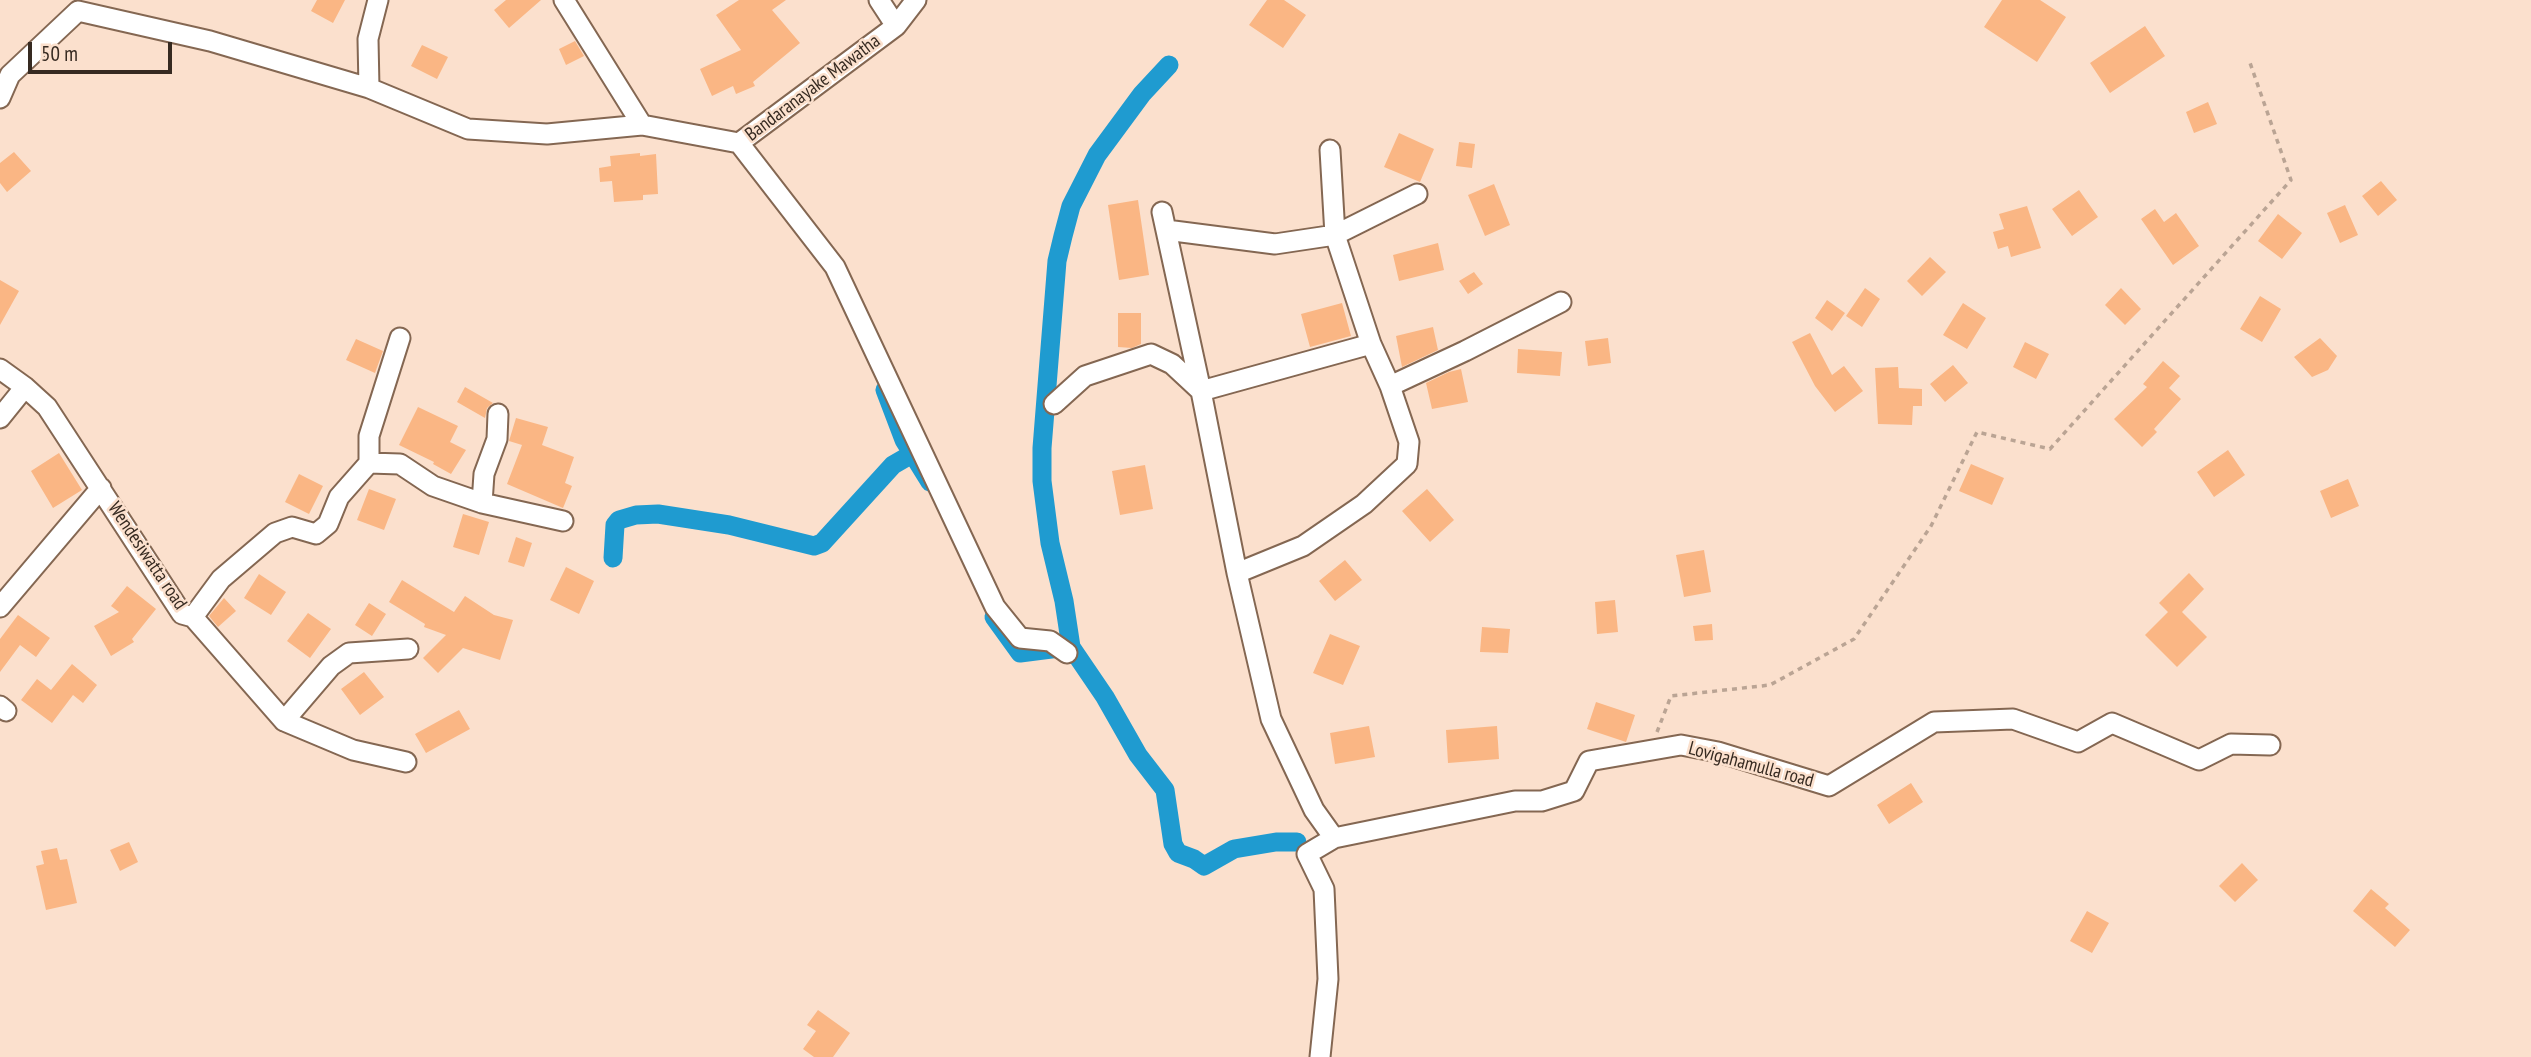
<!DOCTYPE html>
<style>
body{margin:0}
#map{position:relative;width:2531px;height:1057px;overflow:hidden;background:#fbe0cd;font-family:"PT Sans Narrow",sans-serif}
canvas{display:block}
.scale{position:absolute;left:28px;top:42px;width:144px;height:32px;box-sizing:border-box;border:4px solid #362a21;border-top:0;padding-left:9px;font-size:21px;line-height:24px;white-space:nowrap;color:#362a21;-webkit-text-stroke:5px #fbe0cd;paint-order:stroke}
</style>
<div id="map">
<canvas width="2531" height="1057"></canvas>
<div class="scale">50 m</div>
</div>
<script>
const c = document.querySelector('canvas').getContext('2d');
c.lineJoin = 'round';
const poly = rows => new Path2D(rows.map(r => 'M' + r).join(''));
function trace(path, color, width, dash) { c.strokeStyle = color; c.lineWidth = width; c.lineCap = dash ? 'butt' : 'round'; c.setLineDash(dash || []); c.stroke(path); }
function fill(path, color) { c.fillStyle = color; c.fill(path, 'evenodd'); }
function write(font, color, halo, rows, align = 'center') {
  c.font = font + ' "PT Sans Narrow",sans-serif'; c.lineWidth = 5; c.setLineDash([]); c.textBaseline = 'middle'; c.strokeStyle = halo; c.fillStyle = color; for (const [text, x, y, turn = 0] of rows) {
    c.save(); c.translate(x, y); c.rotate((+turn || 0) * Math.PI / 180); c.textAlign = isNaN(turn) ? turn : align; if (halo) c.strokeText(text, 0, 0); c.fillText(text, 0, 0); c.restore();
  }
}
trace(poly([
 [1169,65,1142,94,1097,155,1071,206,1063,236,1057,261,1042,448,1042,481,1050,543,1064,601,1071,647,1105,697,1138,755,1165,790,1173,844,1178,853,1194,859,1204,866,1234,849,1276,842,1297,842],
 [885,390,904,440,930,482],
 [613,558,615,525,619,520,636,515,658,514,729,525,814,546,822,543,893,465,912,454],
 [994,617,1020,653,1067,647]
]), '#1f9bd0', 19);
fill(poly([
 [317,0,345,0,333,23,311,11],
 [506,0,541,0,509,28,494,10],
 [739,0,786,0,772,10,800,43,753,82,755,86,736,94,733,86,712,96,700,69,741,50,716,15],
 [1267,0,1284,0,1306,15,1283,48,1249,25],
 [2002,0,2040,0,2066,17,2037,62,1984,27],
 [2145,26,2165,56,2110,93,2090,63],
 [575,41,584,56,566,65,559,49],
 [422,45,448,57,437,79,411,66],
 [2208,102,2217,124,2194,133,2186,112],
 [1399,133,1434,149,1420,182,1384,167],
 [1459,142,1475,144,1472,168,1456,166],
 [14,152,31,171,7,192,0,183,0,163],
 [640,153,640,156,656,154,658,194,643,195,643,200,614,202,612,181,600,182,599,168,611,166,610,156],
 [2381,181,2397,200,2378,216,2362,196],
 [1494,184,1510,225,1485,236,1468,195],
 [2079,190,2098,217,2072,236,2052,209],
 [1138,200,1149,275,1119,280,1108,205],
 [2345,205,2358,235,2340,243,2327,213],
 [2027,206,2041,248,2011,257,2008,246,1998,249,1993,232,2004,229,1999,214],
 [2155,209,2164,222,2176,213,2199,246,2173,265,2141,219],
 [2278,214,2302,233,2282,259,2258,241],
 [1438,243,1444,270,1399,281,1393,255],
 [1930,257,1946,272,1922,296,1907,281],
 [1474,272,1483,284,1468,294,1459,281],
 [0,280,19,291,0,325],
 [1865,288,1880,299,1862,327,1846,316],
 [2121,288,2141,309,2125,325,2105,305],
 [2260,296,2281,309,2262,342,2240,329],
 [1827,300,1845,313,1832,331,1815,318],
 [1342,303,1351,336,1310,347,1301,314],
 [1963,303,1986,318,1967,349,1943,335],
 [1118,313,1141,313,1141,344,1132,348,1118,347],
 [1433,327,1438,350,1402,367,1396,336],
 [1810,333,1832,375,1844,366,1863,391,1835,412,1815,386,1792,342],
 [1608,338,1611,363,1588,366,1585,341],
 [2320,338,2337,356,2328,370,2312,377,2294,357],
 [356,339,383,351,375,373,346,360],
 [2025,342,2049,354,2036,379,2013,367],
 [1518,349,1562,352,1560,376,1517,373],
 [2163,361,2180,376,2169,388,2181,399,2154,429,2157,432,2142,447,2114,419,2147,387,2143,384],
 [1953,365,1968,383,1945,402,1930,384],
 [1898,367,1899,388,1922,389,1922,406,1913,406,1912,425,1878,424,1875,368],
 [1461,369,1468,402,1432,409,1426,383,1449,372],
 [465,387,493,403,487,408,485,418,457,402],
 [418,407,458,426,450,442,466,450,451,474,433,464,434,462,399,445],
 [516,418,548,427,542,445,574,457,565,483,572,486,563,508,507,484,522,445,509,441],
 [2228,450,2245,475,2214,497,2197,472],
 [59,453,82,490,53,508,31,471],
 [1971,464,2004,478,1992,505,1959,491],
 [1145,465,1153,509,1120,515,1112,471],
 [299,474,323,486,309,514,285,502],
 [2348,479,2359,506,2331,518,2320,491],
 [369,489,396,499,384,530,357,520],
 [1427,489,1454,520,1430,542,1402,511],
 [463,514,489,522,479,555,453,547],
 [516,537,532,543,524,567,508,562],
 [1704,550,1711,592,1684,597,1676,555],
 [1345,560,1362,580,1335,601,1319,581],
 [566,567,594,581,579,614,550,600],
 [2189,573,2204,589,2182,612,2207,637,2177,667,2145,635,2168,612,2159,603],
 [259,574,286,592,271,615,244,598],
 [402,580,454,612,465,596,494,615,513,620,500,660,463,648,438,673,423,658,446,635,424,627,425,624,389,602],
 [127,586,156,609,132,639,134,642,111,656,94,626,119,612,111,606],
 [224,598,236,611,218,627,209,616],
 [1615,600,1618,632,1597,634,1595,602],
 [369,603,386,614,372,636,355,625],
 [308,613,331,629,310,658,287,641],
 [18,615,50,638,36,657,20,645,0,672,0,639],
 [1712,624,1713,640,1695,641,1693,626],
 [1482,627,1510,629,1508,653,1480,652],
 [1330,634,1360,646,1343,685,1313,673],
 [72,664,97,685,83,703,73,695,52,723,21,700,37,679,51,690],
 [364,672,384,697,360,715,341,689],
 [1596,702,1635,715,1626,742,1587,729],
 [459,710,470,729,426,753,415,734],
 [1369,726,1375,757,1335,764,1330,733],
 [1497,726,1499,759,1448,763,1446,730],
 [1911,783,1923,802,1889,824,1877,805],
 [129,842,138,862,120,871,110,850],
 [57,848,60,860,67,859,77,903,46,910,36,866,44,864,41,851],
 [2242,863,2258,880,2235,902,2219,886],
 [2371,889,2389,904,2385,908,2410,930,2395,947,2353,911],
 [2087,911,2109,923,2092,953,2070,941],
 [818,1010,850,1033,833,1057,814,1057,803,1049,816,1031,807,1025]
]), '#fab684');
const street = poly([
 [564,0,642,125],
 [896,26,916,0],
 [369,88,368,39,378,0],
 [0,98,10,75,78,11,210,41,369,88,468,129,547,134,642,125,739,143,835,267,995,607,1020,638,1050,641,1067,653],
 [739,143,896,26,879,0],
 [1162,212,1201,391,1237,573,1271,719,1314,810,1334,838],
 [1166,230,1275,244,1335,235,1417,194],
 [0,369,25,387,47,407,182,614,193,617,221,579,275,533,292,527,316,534,328,524,339,497,369,463,400,464,433,486,482,503,563,521],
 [1390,386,1465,351,1561,302],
 [1054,404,1085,376,1151,354,1172,364,1201,391,1371,344],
 [0,418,25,387],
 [369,463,369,436,400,338],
 [482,503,484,474,497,439,498,414],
 [1237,573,1303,546,1364,504,1407,464,1409,442,1390,386,1371,344,1335,235,1330,150],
 [0,607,101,488],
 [193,617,284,721,353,750,406,762],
 [0,706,6,711],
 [284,721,331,666,349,653,408,649],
 [1320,1057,1328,979,1324,889,1307,854,1334,838,1515,801,1542,801,1574,791,1589,761,1681,745,1718,752,1829,786,1934,722,2013,719,2078,742,2112,723,2199,760,2231,744,2270,745]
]);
trace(street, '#846752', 23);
trace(poly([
 [1657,732,1671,696,1770,685,1854,639,1931,526,1977,432,2050,449,2291,180,2249,60]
]), '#baa494', 3.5, [5, 5]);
trace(street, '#fff', 19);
write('19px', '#362a21', '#fbe0cd', [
 ["Bandaranayake Mawatha",813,88,-37],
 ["Wendesiwatta road",147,556,56],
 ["Lovigahamulla road",1751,765,15]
]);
</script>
